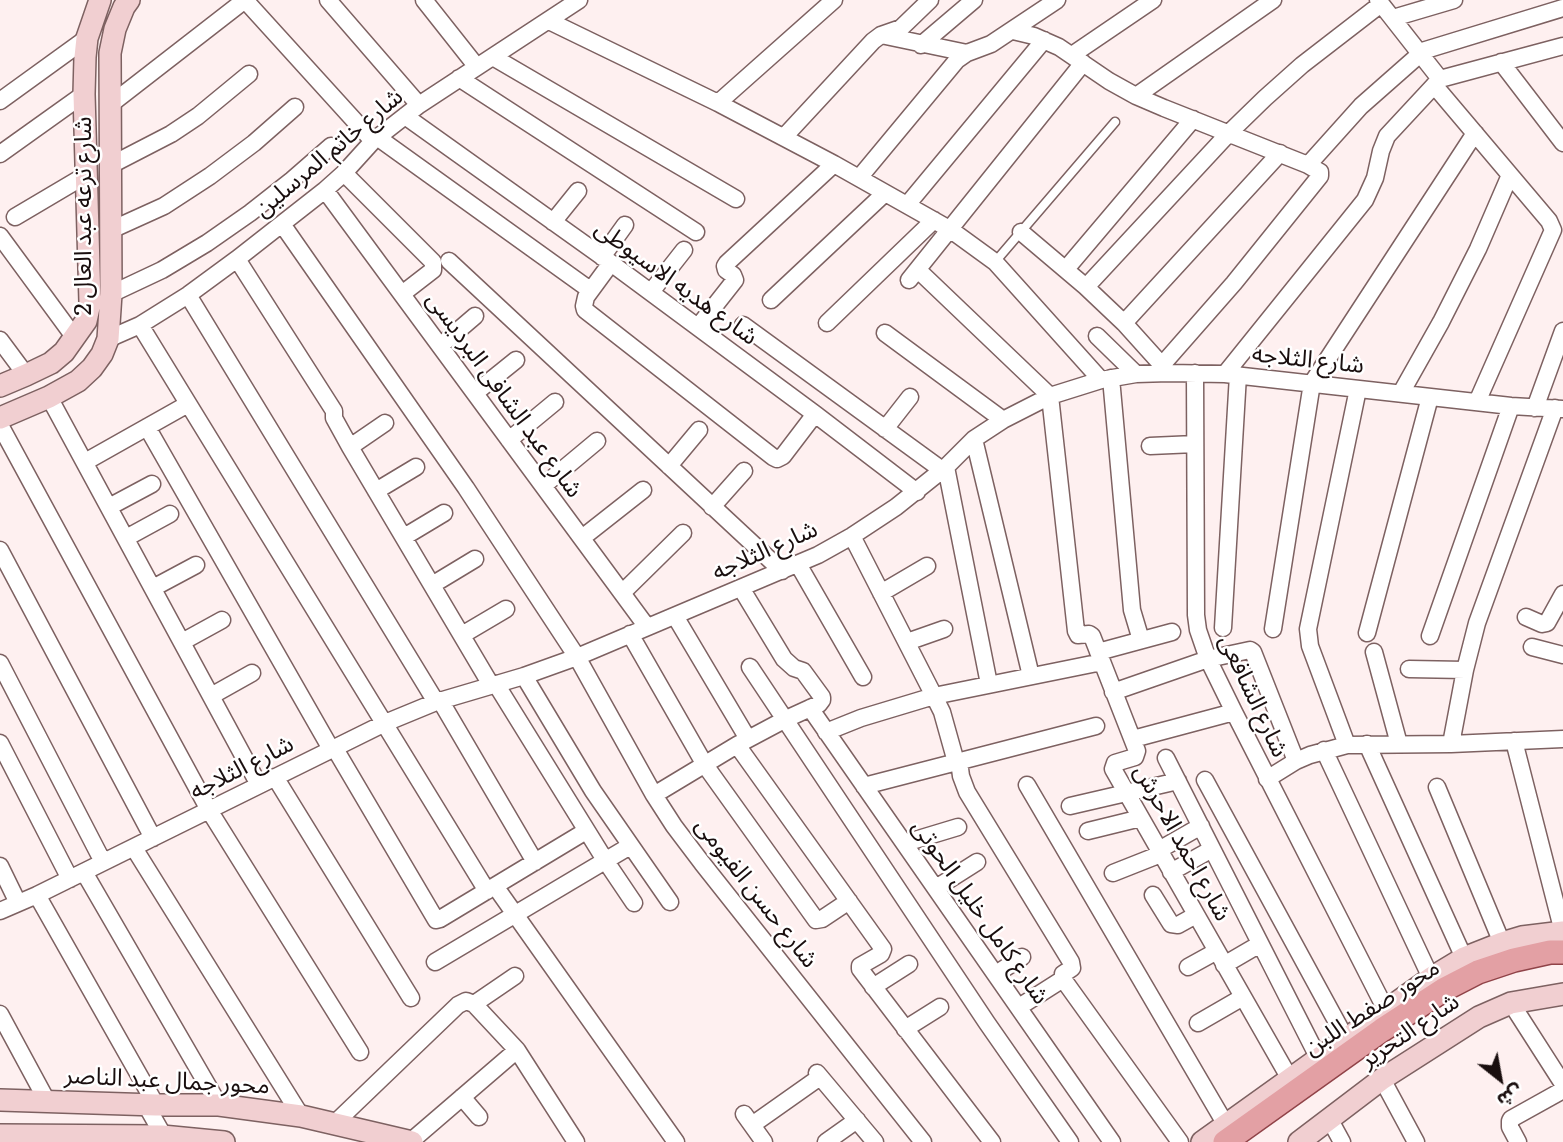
<!DOCTYPE html>
<meta charset="utf-8">
<style>
body{margin:0}
#map{position:relative;width:1563px;height:1142px;overflow:hidden;background:#fef0f0;font-family:Literata,"Noto Sans Arabic",serif}
canvas{display:block}
.north{position:absolute;left:1465px;top:1044px;width:70px;height:70px;-webkit-text-stroke:5px #fff;paint-order:stroke;rotate:149deg;font-size:19px;font-weight:700;line-height:28px;text-align:center;color:#190e0e}
.north::after{content:'';display:block;margin:auto;width:24px;height:32px;background:#190e0e;clip-path:polygon(50% 0,100% 100%,50% 72%,0 100%)}
</style>
<div id="map">
<canvas width="1563" height="1142"></canvas>
<div class="north">ش</div>
</div>
<script>
const c = document.querySelector('canvas').getContext('2d');
c.lineJoin = 'round';
const poly = rows => new Path2D(rows.map(r => 'M' + r).join(''));
function trace(path, color, width, dash) { c.strokeStyle = color; c.lineWidth = width; c.lineCap = dash ? 'butt' : 'round'; c.setLineDash(dash || []); c.stroke(path); }
function write(font, color, halo, rows, align = 'center') {
  c.font = font + ' Literata,"Noto Sans Arabic",serif'; c.lineWidth = 5; c.setLineDash([]); c.textBaseline = 'middle'; c.strokeStyle = halo; c.fillStyle = color; for (const [text, x, y, turn = 0] of rows) {
    c.save(); c.translate(x, y); c.rotate((+turn || 0) * Math.PI / 180); c.textAlign = isNaN(turn) ? turn : align; if (halo) c.strokeText(text, 0, 0); c.fillText(text, 0, 0); c.restore();
  }
}
const lane = poly([
 [995,262,1115,122]
]);
const street = poly([
 [245,0,373,141],
 [328,0,419,105],
 [424,0,477,67],
 [1378,0,1440,79],
 [1393,18,1454,0],
 [549,21,718,103,834,164,951,230,995,262,1101,380],
 [1013,31,1034,36,1059,47,1109,81,1136,96,1164,108,1308,165,1320,172,1320,176,1234,283,1162,365],
 [881,35,967,53],
 [921,45,974,0],
 [1419,52,1563,8],
 [1072,55,1153,0],
 [493,57,736,199],
 [1501,62,1563,143],
 [459,78,696,232],
 [1440,79,1563,46],
 [1434,85,1549,221,1553,230,1477,402],
 [1136,96,1273,0],
 [0,101,87,38],
 [718,103,834,0],
 [111,104,245,0],
 [405,116,611,263,815,414,917,492],
 [377,137,590,290],
 [784,137,873,41,881,35,901,28,930,0],
 [0,154,84,94],
 [111,165,171,134,198,116,249,74],
 [1308,165,1361,106,1420,54],
 [344,173,433,262,433,270,402,294],
 [859,178,957,60,967,53,991,44,1057,0],
 [325,190,647,627],
 [907,205,1044,40],
 [15,217,86,175],
 [553,222,578,191],
 [282,224,466,488,577,657,654,795,674,826,702,863,923,1142],
 [111,230,164,206,210,176,254,143,295,107],
 [1021,232,1086,287,1124,323,1169,373],
 [0,236,75,338],
 [602,257,625,225],
 [237,259,334,411,334,418,350,447,491,685],
 [449,261,782,571],
 [611,263,586,297,584,306,585,310,773,457,777,459,783,456,815,414],
 [1066,269,1193,119],
 [918,270,1050,396,1076,631,1078,635,1089,634,1092,636,1137,751,1135,757,1115,763,1113,769,1290,1079],
 [909,280,1083,63],
 [1086,287,1229,133,1265,98,1302,65,1381,4],
 [651,292,684,250],
 [111,294,162,270,207,243,250,213,292,180,331,146],
 [188,295,436,702],
 [771,300,885,193],
 [827,323,934,220],
 [1124,323,1280,153],
 [140,325,487,891],
 [743,325,942,470],
 [698,327,735,280,733,275,726,270,725,266,727,263,834,164],
 [885,333,1003,420],
 [1097,336,1136,374],
 [108,339,140,325,188,295,237,259,325,190,344,173,373,141,419,105,579,0],
 [0,340,26,375],
 [440,346,475,316],
 [1195,373,1196,615,1198,630,1208,659,1234,712,1386,1010],
 [1225,374,1365,200,1375,178,1381,151,1387,136,1440,79],
 [1111,378,1132,610,1141,640],
 [475,393,516,360],
 [1401,393,1441,322,1478,249,1510,175],
 [49,397,259,785],
 [1535,408,1563,331],
 [0,425,209,810,360,1052],
 [147,427,331,749],
 [885,429,910,397],
 [974,439,1031,676],
 [509,440,555,402],
 [1150,446,1195,444],
 [350,447,385,423],
 [85,462,188,404],
 [669,466,699,430],
 [946,467,989,684],
 [543,486,597,441],
 [376,491,416,467],
 [109,507,152,484],
 [712,507,744,471],
 [852,536,934,696,942,712,956,762],
 [404,537,444,513],
 [126,538,170,514],
 [582,538,643,490],
 [0,550,153,838],
 [798,564,863,677],
 [432,585,475,559],
 [153,588,196,565],
 [622,593,683,533],
 [881,593,927,566],
 [675,616,748,739],
 [1526,617,1542,624,1547,623,1563,594],
 [1223,628,1238,375],
 [1273,629,1312,383,1475,133],
 [1367,633,1430,397],
 [630,634,705,765,816,920,822,919,849,901],
 [462,635,506,609],
 [1430,636,1511,406],
 [182,642,222,620],
 [907,642,944,629],
 [1532,647,1563,655],
 [1098,652,1172,632],
 [1374,652,1399,744],
 [0,663,103,862],
 [750,667,987,1023,1070,1142],
 [1409,669,1465,670],
 [524,676,593,791,670,902],
 [496,684,605,860,634,903],
 [1113,692,1208,659,1250,650,1253,652,1296,761],
 [211,696,252,673],
 [440,700,535,862],
 [810,708,1112,1142],
 [826,732,861,718,934,696,1102,662],
 [1133,739,1234,712],
 [1514,741,1563,932],
 [0,743,70,879],
 [1367,744,1464,958],
 [1451,744,1465,670,1477,623,1555,408],
 [737,745,883,949,881,954,860,966,860,969,992,1142],
 [1347,745,1310,646,1308,629,1358,389],
 [334,747,436,920,440,919,586,831],
 [1324,750,1431,978],
 [1166,758,1319,1059],
 [959,761,961,776,967,792,1071,962,1072,968,1063,974,1063,979,1180,1142],
 [275,777,411,998],
 [1267,779,1296,761,1310,755,1347,745,1451,744,1563,739],
 [1205,780,1346,1039],
 [1027,785,1226,1125],
 [864,786,1096,726],
 [1437,787,1502,943],
 [654,795,737,745,784,720,819,704,822,700,822,697,803,671,794,668,784,659,741,588],
 [1070,806,1178,781],
 [1088,831,1141,818],
 [905,843,958,827],
 [134,848,301,1116],
 [1159,850,1201,826],
 [0,866,18,903],
 [84,872,219,1105],
 [1171,872,1212,849],
 [1113,873,1161,854],
 [495,886,676,1142],
 [936,888,977,862],
 [37,895,156,1105],
 [1153,895,1171,924,1178,925,1196,915],
 [0,911,37,895,385,723,436,702,524,676,577,657,818,555,852,536,896,507,946,467,974,439,1003,420,1050,396,1101,380,1136,374,1169,373,1225,374,1511,406,1563,409],
 [435,962,630,846],
 [1224,965,1260,944],
 [1188,967,1217,951],
 [996,974,1022,957],
 [873,987,909,964],
 [1511,1003,1563,1084],
 [474,1004,517,1050,576,1142],
 [474,1004,515,976],
 [1019,1007,1063,979],
 [0,1014,47,1101],
 [1198,1023,1243,997],
 [905,1029,940,1007],
 [817,1073,875,1142],
 [1382,1079,1416,1142],
 [462,1097,479,1117],
 [146,1105,167,1142],
 [744,1114,764,1142],
 [1330,1120,1342,1142],
 [334,1124,458,1005,466,1001,474,1004],
 [752,1125,820,1077],
 [410,1142,517,1050],
 [826,1142,857,1120],
 [1518,1142,1510,1127,1510,1121,1511,1119,1563,1090]
]);
const secondary = poly([
 [0,386,26,375,51,363,64,352,86,321,90,303,84,94,85,57,87,38,100,0],
 [0,418,49,397,78,381,92,368,102,354,108,339,111,294,110,53,115,29,124,7,129,0],
 [0,1100,156,1105,219,1105,301,1116,412,1142],
 [0,1135,162,1136,224,1142],
 [1202,1142,1431,978,1464,958,1502,943,1522,937,1563,932],
 [1299,1142,1382,1079,1479,1017,1511,1003,1563,994]
]);
const primary = poly([
 [1225,1142,1382,1030,1445,989,1478,972,1514,960,1550,952,1563,952]
]);
trace(lane, '#7d6161', 11);
trace(street, '#7d6161', 19);
trace(secondary, '#7d6161', 24);
trace(primary, '#904348', 26);
trace(lane, '#fff', 8);
trace(street, '#fff', 16);
trace(secondary, '#f1cfd1', 21);
trace(primary, '#e3a0a4', 23);
write('24px', '#190e0e', '#fff', [
 ["شارع خاتم المرسلين",329,153,-40],
 ["شارع ترعه عبد العال 2",84,216,-90],
 ["شارع هديه الاسيوطى",676,283,36],
 ["شارع الثلاجه",1308,360,6],
 ["شارع عبد الشافى البرديسى",504,395,54],
 ["شارع الثلاجه",765,551,-24],
 ["شارع الشافعى",1253,696,65],
 ["شارع الثلاجه",242,768,-27],
 ["شارع احمد الاحرش",1182,843,61],
 ["شارع حسن الفيومى",756,893,52],
 ["شارع كامل خليل الحوتى",980,912,55],
 ["محور صفط اللبن",1372,1008,-33],
 ["شارع التحرير",1410,1031,-34],
 ["محور جمال عبد الناصر",167,1081,3]
]);
</script>
